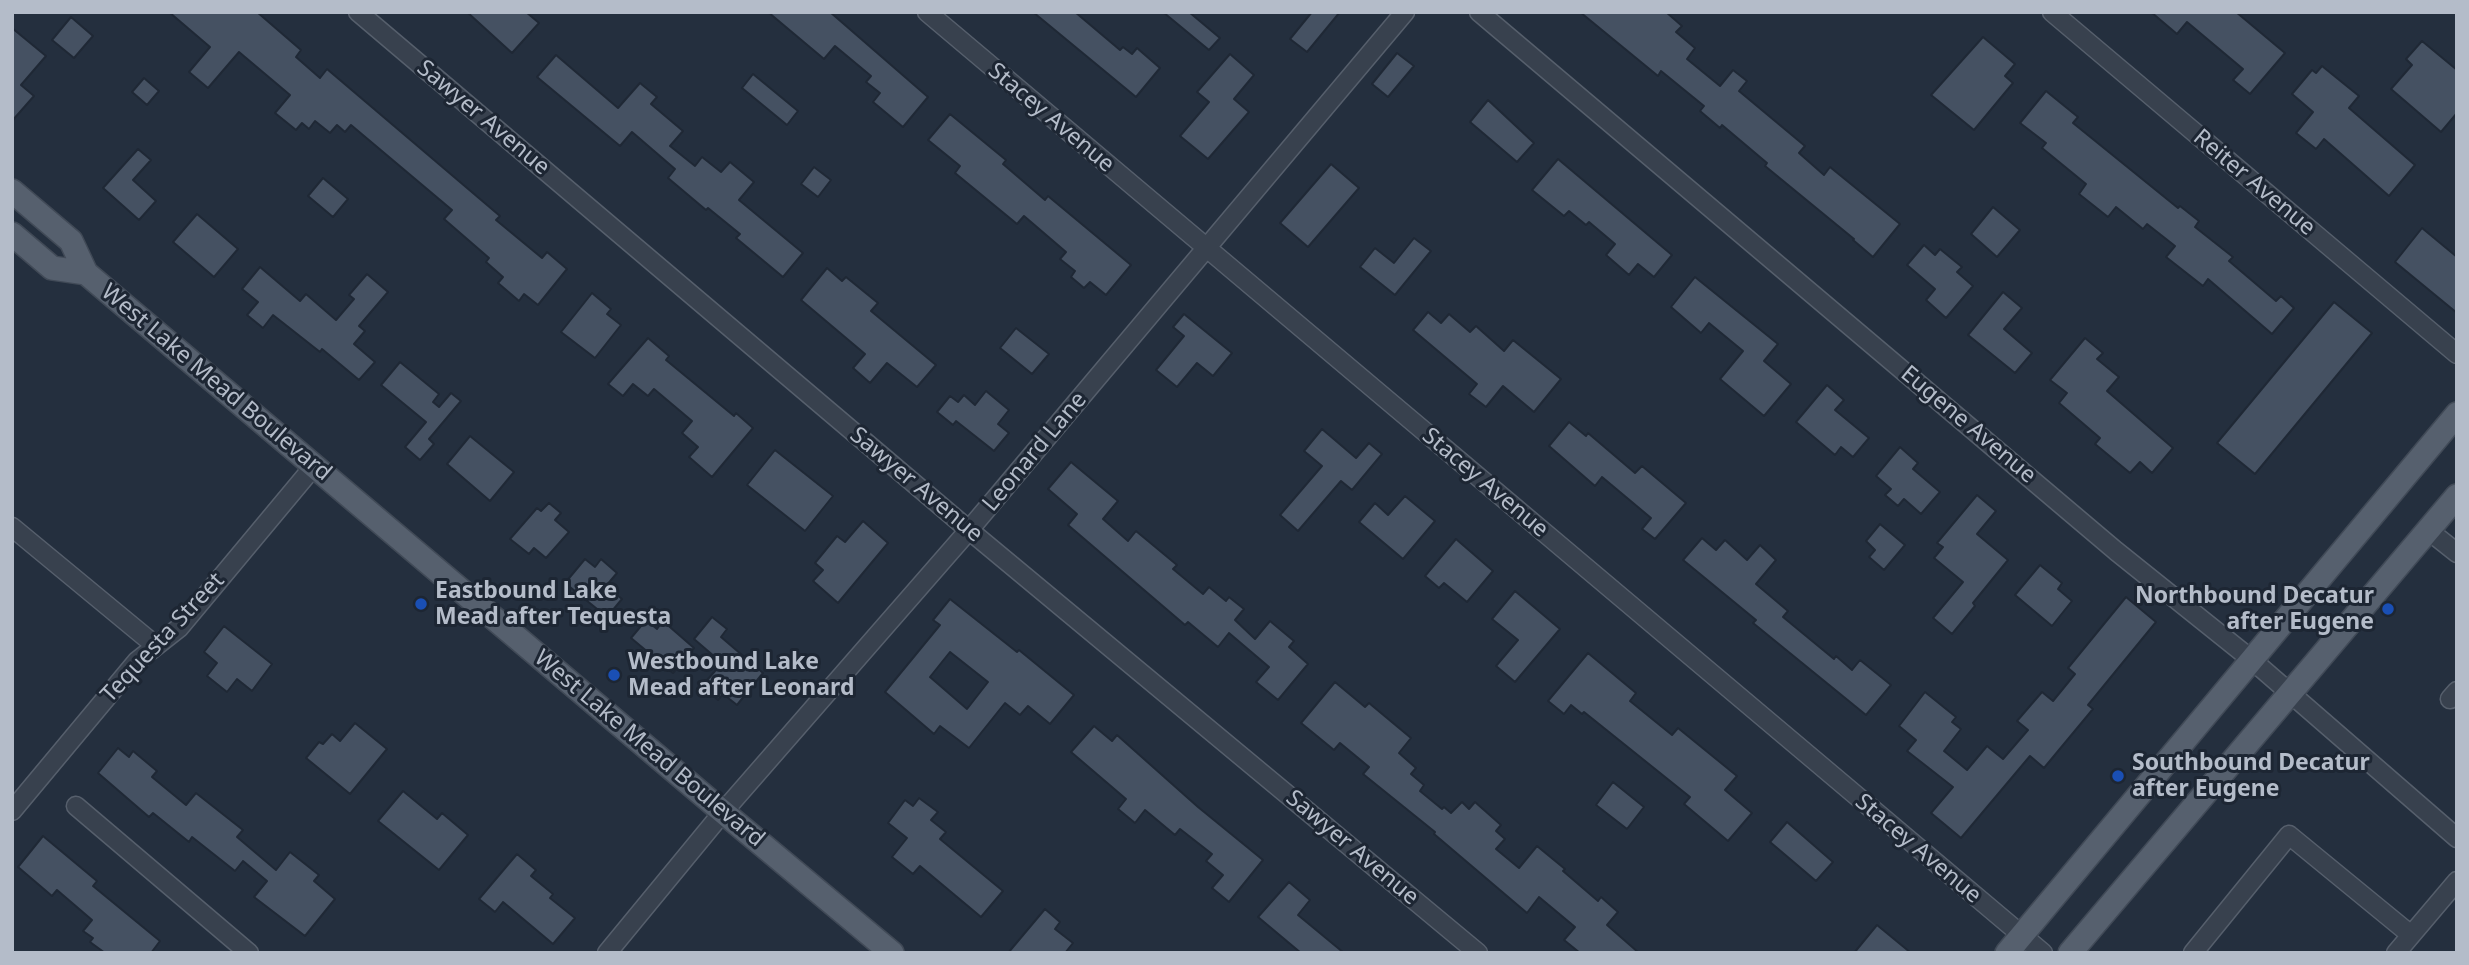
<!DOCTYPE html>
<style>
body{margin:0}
#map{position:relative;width:2469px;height:965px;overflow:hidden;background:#242f3e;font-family:"Noto Sans",sans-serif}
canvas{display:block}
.frame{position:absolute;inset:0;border:14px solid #b4bcc9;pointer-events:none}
</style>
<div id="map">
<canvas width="2469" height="965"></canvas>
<div class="frame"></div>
</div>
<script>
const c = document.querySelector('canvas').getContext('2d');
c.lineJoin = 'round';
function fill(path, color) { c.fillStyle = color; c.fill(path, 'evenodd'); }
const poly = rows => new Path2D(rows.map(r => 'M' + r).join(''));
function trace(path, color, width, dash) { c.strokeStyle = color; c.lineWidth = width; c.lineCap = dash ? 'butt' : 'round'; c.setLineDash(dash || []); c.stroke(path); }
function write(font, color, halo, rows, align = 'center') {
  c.font = font + ' "Noto Sans",sans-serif'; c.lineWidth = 6; c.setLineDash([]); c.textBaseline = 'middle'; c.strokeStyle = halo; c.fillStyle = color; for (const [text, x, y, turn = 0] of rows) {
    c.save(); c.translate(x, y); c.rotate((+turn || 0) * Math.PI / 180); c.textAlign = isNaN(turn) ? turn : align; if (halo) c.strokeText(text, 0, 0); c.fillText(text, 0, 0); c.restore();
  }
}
const building = poly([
 [169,12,257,12,301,50,296,57,320,78,327,69,500,216,496,220,542,258,547,252,567,269,538,305,524,294,519,301,498,283,503,277,486,262,489,258,444,219,452,210,351,125,345,132,337,125,330,133,315,121,309,129,302,123,296,130,275,113,290,95,239,52,208,88,189,72,210,47,169,12],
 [467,12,526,12,539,23,512,53,467,12],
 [768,12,830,12,928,97,903,127,873,102,880,93,866,82,871,76,835,46,824,59,768,12],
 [1033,12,1075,12,1120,50,1123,47,1132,54,1137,48,1160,68,1136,97,1033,12],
 [1163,12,1189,12,1220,38,1209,50,1163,12],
 [1312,12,1340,12,1307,52,1290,39,1312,12],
 [1580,12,1666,12,1682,26,1676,32,1695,48,1687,59,1720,86,1733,70,1747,81,1739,91,1805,146,1799,153,1824,175,1830,167,1900,224,1873,257,1853,240,1854,239,1765,166,1767,163,1722,125,1720,128,1700,111,1704,106,1661,71,1658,76,1580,12],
 [2151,12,2236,12,2285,53,2250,94,2233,80,2243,69,2187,22,2177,34,2151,12],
 [71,17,93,36,74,58,52,40,71,17],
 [12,28,46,56,21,85,34,96,12,121,12,28],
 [1983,37,2015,64,2005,76,2013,83,1974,130,1931,95,1983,37],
 [2422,41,2457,70,2457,113,2441,132,2391,89,2412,65,2406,59,2422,41],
 [1397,53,1414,66,1388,97,1372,84,1397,53],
 [1230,54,1254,75,1234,99,1249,112,1208,159,1180,136,1209,102,1197,92,1230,54],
 [556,55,618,108,640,83,657,97,651,104,683,131,670,146,695,166,702,157,721,172,730,162,754,182,739,200,803,253,783,277,736,238,740,234,708,208,706,210,668,178,675,169,632,132,620,146,537,77,556,55],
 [2322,66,2359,96,2349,108,2415,165,2389,196,2324,139,2316,149,2296,133,2313,112,2292,94,2312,70,2316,73,2322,66],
 [753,74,798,111,787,125,742,88,753,74],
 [144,78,159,91,147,105,132,92,144,78],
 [2046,91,2078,117,2073,123,2178,208,2180,206,2199,221,2195,227,2233,257,2229,261,2276,301,2281,296,2294,308,2272,334,2208,279,2203,286,2166,257,2175,246,2147,224,2143,229,2116,207,2108,217,2079,194,2086,184,2042,148,2046,143,2020,123,2046,91],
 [1488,100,1534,143,1517,162,1470,122,1488,100],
 [950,114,1006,160,1003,164,1045,200,1048,196,1131,265,1106,295,1090,282,1084,288,1071,277,1075,271,1060,259,1066,252,1024,216,1017,224,955,173,960,166,928,140,950,114],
 [138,149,151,160,133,180,156,201,139,220,103,188,138,149],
 [1558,159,1672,255,1654,277,1638,264,1629,275,1606,255,1615,244,1589,222,1586,225,1569,211,1564,216,1532,190,1558,159],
 [1331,164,1359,188,1308,247,1280,223,1331,164],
 [814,167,831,180,818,197,801,184,814,167],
 [323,178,348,199,333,217,308,196,323,178],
 [1993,207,2020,230,1997,257,1971,234,1993,207],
 [197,214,238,249,214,277,173,242,197,214],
 [2422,228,2457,257,2457,313,2395,262,2422,228],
 [1414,238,1431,251,1395,295,1360,267,1375,248,1394,263,1414,238],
 [1924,245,1935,255,1940,249,1962,267,1957,272,1973,286,1946,318,1926,300,1935,289,1907,265,1924,245],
 [260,267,300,301,306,294,336,320,354,299,349,295,367,274,388,292,359,326,365,331,354,344,375,362,359,380,322,349,320,352,273,315,263,328,247,315,258,302,242,289,260,267],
 [827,268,842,281,846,277,878,303,871,311,936,365,917,387,887,363,870,383,853,368,865,354,801,300,827,268],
 [1695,277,1778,344,1764,361,1791,384,1764,416,1720,379,1743,351,1709,323,1701,333,1671,307,1695,277],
 [2003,292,2022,308,2004,329,2032,353,2015,373,1968,335,2003,292],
 [592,293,611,309,607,314,621,325,595,358,561,332,592,293],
 [2334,302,2372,333,2255,474,2217,443,2334,302],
 [1428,312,1441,323,1449,314,1470,332,1476,326,1504,351,1513,340,1561,379,1534,412,1503,386,1486,407,1469,394,1477,384,1413,330,1428,312],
 [1184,314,1232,353,1213,376,1197,363,1177,387,1156,370,1184,336,1173,327,1184,314],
 [1016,328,1049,354,1032,374,1000,348,1016,328],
 [648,338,669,356,666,360,734,416,736,413,753,428,712,477,689,457,698,447,682,433,692,421,654,389,648,396,633,384,623,396,608,384,648,338],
 [2085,338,2103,353,2097,359,2119,377,2107,391,2173,448,2152,473,2140,462,2130,473,2095,444,2100,438,2059,403,2067,393,2050,380,2085,338],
 [400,362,439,394,433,402,439,407,451,393,461,401,429,439,434,444,420,460,405,447,426,422,381,385,400,362],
 [1827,385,1844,400,1835,410,1869,438,1853,457,1841,447,1835,455,1796,422,1827,385],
 [986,391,1009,410,998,424,1009,433,994,451,956,421,953,425,937,412,950,396,958,402,964,395,975,405,986,391],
 [1569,422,1586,436,1588,433,1635,473,1642,466,1686,503,1655,539,1642,529,1651,518,1602,477,1595,486,1549,446,1569,422],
 [1322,429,1356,458,1369,443,1382,454,1352,490,1341,481,1298,531,1280,515,1322,466,1304,451,1322,429],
 [470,436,514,472,490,501,447,464,470,436],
 [1900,447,1918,463,1913,469,1940,492,1921,514,1904,499,1898,506,1885,495,1891,489,1876,476,1900,447],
 [775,450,833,496,805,531,747,485,775,450],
 [1071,462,1118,501,1103,519,1128,541,1136,531,1177,565,1173,569,1203,594,1209,587,1226,601,1229,597,1244,609,1235,620,1255,639,1270,621,1294,641,1289,647,1308,664,1278,700,1256,682,1269,667,1229,633,1218,647,1188,622,1185,625,1068,525,1077,514,1048,489,1071,462],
 [1977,495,1996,511,1977,534,2008,560,1973,603,1975,606,1952,634,1933,618,1963,582,1934,558,1943,547,1937,543,1977,495],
 [1405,496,1435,521,1403,559,1359,522,1375,503,1388,515,1405,496],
 [549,503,561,513,555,520,569,532,546,558,534,548,529,554,510,539,537,508,541,511,549,503],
 [863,521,888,543,838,603,813,581,823,570,815,563,837,536,845,542,863,521],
 [1880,524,1905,545,1884,570,1869,557,1875,550,1866,541,1880,524],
 [1702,538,1716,550,1725,540,1747,560,1760,545,1776,560,1756,584,1788,611,1783,617,1834,659,1836,656,1852,670,1860,660,1891,685,1866,715,1753,623,1756,620,1683,560,1702,538],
 [1456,539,1493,571,1467,602,1444,583,1439,588,1425,576,1456,539],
 [585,559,595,567,601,559,617,573,606,586,622,599,607,617,565,583,585,559],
 [2040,565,2062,583,2058,589,2072,601,2052,626,2015,595,2040,565],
 [1515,591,1560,629,1515,682,1496,666,1518,640,1492,619,1515,591],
 [2126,597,2156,622,2088,705,2093,709,2044,768,2030,756,1961,838,1931,813,1953,787,1907,751,1916,740,1899,726,1925,692,1956,717,1952,722,1961,729,1944,751,1967,770,1987,746,2003,759,2028,730,2017,721,2042,692,2053,701,2075,674,2068,668,2126,597],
 [950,599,1017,652,1019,650,1074,695,1050,724,1028,706,1020,715,1005,703,969,748,940,726,934,734,885,692,940,625,933,620,950,599],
 [950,652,988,682,967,709,930,677,950,652],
 [712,617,727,629,721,637,763,673,737,705,723,694,718,700,702,686,722,663,694,639,712,617],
 [646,620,657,629,663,621,694,648,673,673,631,638,646,620],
 [224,626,272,664,252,691,237,679,227,692,207,676,217,663,204,652,224,626],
 [1588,653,1636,693,1630,701,1672,735,1678,728,1737,776,1725,790,1752,813,1728,841,1684,804,1690,797,1584,712,1582,714,1571,705,1564,714,1548,701,1588,653],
 [1335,682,1365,707,1369,703,1411,738,1399,753,1416,768,1411,774,1424,785,1420,791,1442,809,1444,807,1451,813,1462,802,1469,809,1475,802,1501,825,1496,831,1505,839,1496,849,1519,868,1537,846,1565,869,1563,871,1598,901,1601,897,1618,912,1607,925,1639,953,1580,953,1564,940,1575,927,1539,897,1527,913,1434,834,1435,832,1363,774,1369,767,1340,743,1334,750,1301,723,1335,682],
 [355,723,387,749,350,794,306,758,319,742,323,744,332,734,340,741,355,723],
 [1094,726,1112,741,1117,735,1198,807,1263,860,1229,902,1212,888,1223,875,1206,861,1212,854,1180,829,1175,835,1145,810,1135,823,1118,809,1126,799,1071,752,1094,726],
 [118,748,129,757,133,751,157,771,152,777,186,805,196,793,243,830,237,837,276,870,290,852,319,875,314,881,335,899,305,936,254,897,267,881,243,861,235,871,192,837,189,842,153,813,149,817,98,773,118,748],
 [1613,782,1644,807,1627,829,1596,805,1613,782],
 [403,791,437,819,442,813,468,835,439,870,378,821,403,791],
 [919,798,938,812,931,820,946,832,940,839,1003,891,981,917,920,866,913,874,892,857,907,838,888,823,905,800,913,806,919,798],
 [1787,822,1833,862,1816,881,1770,842,1787,822],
 [43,836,97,881,93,886,160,941,151,953,105,953,90,942,93,938,83,931,92,920,57,890,52,896,18,867,43,836],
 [517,854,536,870,531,876,553,894,550,898,575,918,553,944,503,902,495,912,479,899,517,854],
 [1289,882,1310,900,1298,915,1344,953,1301,953,1258,917,1289,882],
 [1045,909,1060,922,1055,929,1073,943,1065,953,1008,953,1045,909],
 [1877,925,1911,953,1854,953,1877,925]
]);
fill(building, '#455162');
trace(building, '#1f2835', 2);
const minor = poly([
 [358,12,969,530,1478,953],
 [927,12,2043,953],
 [1479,12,2116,551,2252,660,2457,838],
 [2052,12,2457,354],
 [12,527,156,646],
 [2428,530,2457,553],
 [2450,699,2457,691],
 [76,806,249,953],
 [12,811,137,661,179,628,314,466],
 [607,953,723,812,969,530,1405,12],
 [2193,953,2289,835,2411,935],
 [2396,953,2457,881]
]);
const major = poly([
 [12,191,71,241,86,273,723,812,892,953],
 [12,234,52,268,86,273],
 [2007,953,2457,414],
 [2070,953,2457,496]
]);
trace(minor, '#565f6c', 21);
trace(major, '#414a57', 26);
trace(minor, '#38414e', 18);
trace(major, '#56606e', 23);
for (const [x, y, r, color] of [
 [421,604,7,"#1a4fb4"],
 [2388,609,7,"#1a4fb4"],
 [614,675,7,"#1a4fb4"],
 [2118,776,7,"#1a4fb4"]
]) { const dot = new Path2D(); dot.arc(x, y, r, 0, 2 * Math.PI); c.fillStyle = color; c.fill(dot); trace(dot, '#1d2633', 2.5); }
write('23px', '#b4bcc9', '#1d2633', [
 ["Sawyer Avenue",483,118,40],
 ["Stacey Avenue",1051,118,40],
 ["Reiter Avenue",2254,183,40],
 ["West Lake Mead Boulevard",216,383,40],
 ["Eugene Avenue",1968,425,40],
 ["Leonard Lane",1035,452,-50],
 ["Stacey Avenue",1485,483,40],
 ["Sawyer Avenue",916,485,40],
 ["Tequesta Street",163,638,-47],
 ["West Lake Mead Boulevard",649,749,40],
 ["Sawyer Avenue",1352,848,40],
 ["Stacey Avenue",1918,849,40]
]);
write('bold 23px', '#b4bcc9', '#1d2633', [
 ["Eastbound Lake",435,591],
 ["Mead after Tequesta",435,617],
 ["Northbound Decatur",2374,596,"right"],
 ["after Eugene",2374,622,"right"],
 ["Westbound Lake",628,662],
 ["Mead after Leonard",628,688],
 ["Southbound Decatur",2132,763],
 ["after Eugene",2132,789]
], 'left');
</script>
